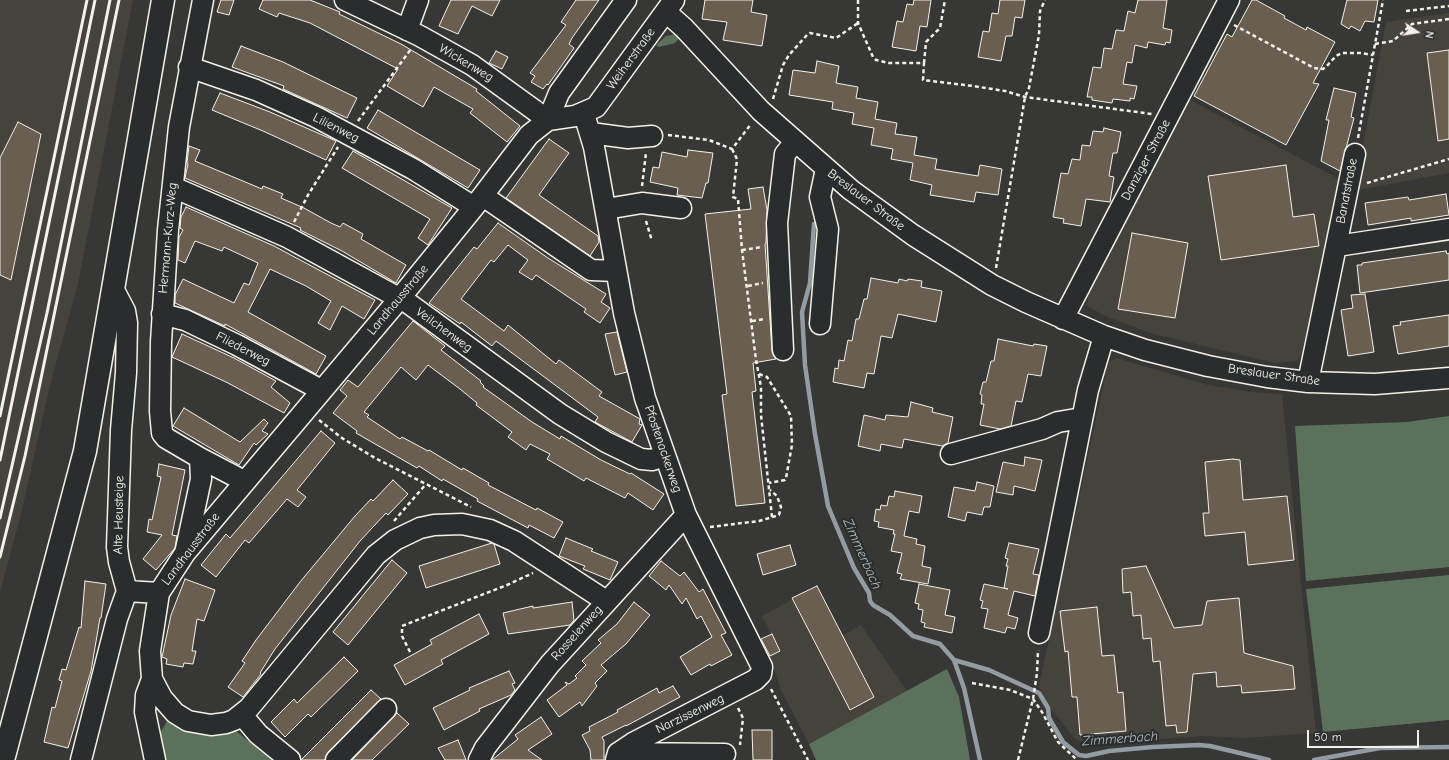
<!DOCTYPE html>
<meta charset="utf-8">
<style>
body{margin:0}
#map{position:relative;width:1449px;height:760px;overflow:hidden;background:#373735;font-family:"Comic Neue",sans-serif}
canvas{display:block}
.north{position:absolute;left:1397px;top:12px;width:40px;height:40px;-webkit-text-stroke:3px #2a2d2e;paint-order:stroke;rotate:102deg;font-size:11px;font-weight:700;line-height:16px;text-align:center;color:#f4f1e8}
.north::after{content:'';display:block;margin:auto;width:14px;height:18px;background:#f4f1e8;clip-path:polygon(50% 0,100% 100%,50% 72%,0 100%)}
.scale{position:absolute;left:1307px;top:730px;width:112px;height:18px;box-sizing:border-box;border:2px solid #f4f1e8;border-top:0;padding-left:5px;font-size:12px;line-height:14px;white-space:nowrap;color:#f4f1e8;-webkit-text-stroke:3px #2a2d2e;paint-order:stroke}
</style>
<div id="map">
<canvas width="1449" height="760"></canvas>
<div class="north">N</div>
<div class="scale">50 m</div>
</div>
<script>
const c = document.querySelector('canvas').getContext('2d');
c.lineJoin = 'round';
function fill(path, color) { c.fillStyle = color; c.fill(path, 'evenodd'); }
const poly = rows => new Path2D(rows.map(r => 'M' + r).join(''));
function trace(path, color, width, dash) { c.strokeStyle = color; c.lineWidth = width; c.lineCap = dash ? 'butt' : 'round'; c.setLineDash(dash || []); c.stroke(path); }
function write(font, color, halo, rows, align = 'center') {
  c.font = font + ' "Comic Neue",sans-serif'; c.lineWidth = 4; c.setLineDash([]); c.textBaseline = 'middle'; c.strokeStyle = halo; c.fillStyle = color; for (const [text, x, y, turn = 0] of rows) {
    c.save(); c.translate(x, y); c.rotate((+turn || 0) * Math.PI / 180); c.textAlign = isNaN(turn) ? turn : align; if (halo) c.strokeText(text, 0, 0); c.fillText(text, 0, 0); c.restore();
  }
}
fill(poly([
 [0,0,133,0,78,284,50,385,21,514,0,592],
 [1449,13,1449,173,1357,190,1335,206,1301,355,1296,361,1275,363,1150,333,1108,317,1087,306,1088,292,1190,100,1341,180,1360,161,1386,22],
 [1116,358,1208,385,1252,392,1282,394,1316,733,1244,738,1201,736,1087,744,1075,739,1048,705,1039,686,1106,372,1109,362],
 [817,586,842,636,861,625,907,691,809,744,781,690,770,656,780,651,762,616]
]), '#46433d');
fill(poly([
 [676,34,681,36,675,43,659,47,656,45,666,36],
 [1449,416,1449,567,1306,581,1295,426,1407,422],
 [1449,575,1449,720,1323,732,1306,589],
 [947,669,959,697,970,760,816,760,809,744],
 [170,716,231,727,272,760,161,760,159,735]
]), '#5c715c');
trace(poly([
 [814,224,810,283,802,312,805,365,815,434,828,506,854,568,869,593,870,601,873,605,890,615,913,636,940,644,954,660,989,670,1039,693,1048,708,1049,718,1063,742,1079,755,1086,756,1109,751,1153,747,1199,745,1210,746,1269,760],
 [954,660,964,688,980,760],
 [1314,760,1380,748,1449,747]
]), '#929ca2', 4.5);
const building = poly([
 [221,0,234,0,229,15,217,12,221,0],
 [263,0,310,0,340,12,339,14,401,44,477,89,476,91,520,126,507,142,470,113,473,109,434,87,423,107,387,86,398,69,310,23,279,13,277,17,259,9,263,0],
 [451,0,500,0,492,16,472,6,458,34,439,26,451,0],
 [576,0,599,0,572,38,569,44,574,48,548,85,547,84,543,89,531,82,535,76,530,73,566,25,561,22,576,0],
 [705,0,753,0,751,12,767,15,762,46,723,40,727,22,702,19,705,0],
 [914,0,931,0,927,27,920,26,916,51,892,47,897,21,903,22,907,4,913,5,914,0],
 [1000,0,1025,0,1022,18,1015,17,1012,36,1006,36,1001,61,978,57,983,31,989,32,992,13,998,14,1000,0],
 [1138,0,1167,0,1163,28,1172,30,1170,43,1166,42,1165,45,1148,42,1147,48,1135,45,1132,63,1127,62,1123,84,1137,86,1134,99,1130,98,1130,101,1113,99,1112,103,1092,100,1092,97,1087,97,1093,67,1101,68,1104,48,1112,49,1116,30,1124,31,1128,11,1135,13,1138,0],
 [1252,0,1256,0,1285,16,1284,18,1306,30,1307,27,1335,42,1313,83,1319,84,1286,145,1194,96,1227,34,1232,37,1252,0],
 [1347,0,1378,0,1374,22,1365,21,1360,31,1351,26,1349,29,1341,24,1347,0],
 [241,46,283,62,357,98,347,118,283,89,284,86,232,67,241,46],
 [1449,50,1449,139,1438,141,1427,53,1449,50],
 [496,51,508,57,502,69,489,63,496,51],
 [817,61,839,66,836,83,858,87,856,98,878,102,875,119,897,123,895,134,917,137,914,155,937,159,935,169,978,176,980,165,1002,169,998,195,976,192,974,202,930,195,932,185,910,180,913,163,891,159,893,149,871,145,874,128,852,124,854,113,832,109,833,102,789,95,793,70,815,73,817,61],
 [1334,88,1356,93,1351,117,1354,118,1340,171,1321,161,1329,120,1326,120,1334,88],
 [220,93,270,112,336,141,326,160,263,131,212,110,220,93],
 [378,110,480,170,468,188,367,128,378,110],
 [18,122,41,134,11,280,0,275,0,158,18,122],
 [1104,128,1121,132,1117,153,1113,153,1109,176,1114,177,1110,202,1086,199,1081,226,1063,223,1064,219,1053,217,1061,173,1068,174,1072,159,1080,160,1082,145,1090,146,1093,131,1103,132,1104,128],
 [549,139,569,153,539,195,598,236,599,242,590,256,506,198,549,139],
 [189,146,200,150,195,161,262,189,263,186,283,194,281,198,304,208,331,223,340,227,343,223,363,234,361,239,406,265,396,283,342,251,300,230,301,228,185,178,188,164,187,163,189,146],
 [688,150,713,153,708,183,706,183,702,198,677,195,678,188,650,182,653,167,659,168,662,152,687,157,688,150],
 [353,151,452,208,428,245,418,238,430,219,342,168,353,151],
 [1286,165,1293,217,1314,214,1319,246,1221,260,1208,176,1286,165],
 [763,187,767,210,766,243,765,244,772,351,776,359,753,363,756,391,752,392,765,503,736,506,722,395,727,394,705,214,751,209,748,189,763,187],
 [1446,194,1449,215,1411,221,1411,218,1368,225,1365,203,1408,197,1409,200,1446,194],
 [186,207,274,246,375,300,364,319,342,306,330,330,318,323,331,301,306,286,270,269,268,273,248,312,326,356,316,374,225,324,225,326,175,303,175,295,183,279,234,303,244,283,249,285,258,263,224,247,222,251,195,241,185,263,178,260,179,237,183,230,180,228,181,217,186,207],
 [498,223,548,258,606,294,601,302,610,308,600,323,584,312,586,309,536,275,532,280,519,272,528,260,508,245,494,262,491,260,461,299,504,331,508,325,556,364,559,360,602,392,599,396,640,419,639,424,642,425,632,442,595,422,598,417,496,341,492,346,461,322,460,324,429,303,474,247,477,249,498,223],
 [1132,233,1188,243,1175,318,1118,309,1132,233],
 [1446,251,1447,254,1449,253,1449,280,1360,293,1357,265,1362,265,1362,263,1446,251],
 [871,278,898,283,899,279,907,281,908,279,922,281,921,287,942,291,936,322,898,314,892,338,881,336,874,374,867,373,864,388,833,382,835,368,838,369,839,360,844,361,848,340,852,341,856,319,859,319,864,299,867,299,871,278],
 [1365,294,1374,352,1348,356,1341,310,1353,308,1351,295,1365,294],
 [1449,315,1449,346,1398,354,1393,326,1401,325,1400,322,1449,315],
 [413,321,445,346,441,350,481,381,480,382,484,386,483,387,532,422,560,439,561,436,601,460,630,474,631,473,664,494,653,510,628,493,625,498,586,478,584,481,547,459,550,454,530,444,526,450,508,437,512,432,476,405,477,403,460,389,428,365,416,380,401,367,364,412,369,415,367,417,400,439,402,437,428,451,429,450,462,470,463,468,489,483,488,485,536,510,537,508,563,522,554,538,529,525,528,528,477,501,478,499,443,479,442,481,419,466,417,468,356,433,357,431,333,413,347,396,340,390,348,380,358,387,413,321],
 [617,332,627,372,615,375,605,334,617,332],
 [182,334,234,358,276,381,271,387,290,403,284,413,226,382,172,357,182,334],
 [998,339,1033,346,1034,344,1047,346,1041,376,1028,374,1022,402,1016,401,1011,426,1000,429,980,425,984,404,981,404,982,395,980,394,983,382,986,382,991,361,994,361,998,339],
 [911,402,933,408,932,412,953,417,948,443,942,446,904,439,902,448,881,444,880,451,858,446,864,415,885,420,886,415,908,417,911,402],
 [184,408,240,442,264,419,268,423,262,431,268,434,256,445,254,443,239,465,173,426,184,408],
 [321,431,335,443,297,490,306,497,298,507,287,499,249,543,245,540,216,577,201,565,226,534,230,538,321,431],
 [1025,457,1042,460,1035,491,1014,486,1013,495,996,492,1003,462,1024,466,1025,457],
 [1233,459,1240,460,1243,500,1287,496,1294,560,1248,565,1245,532,1205,536,1203,513,1209,513,1205,462,1233,459],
 [159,464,185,470,172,535,177,536,175,548,156,570,143,559,162,535,147,532,149,519,152,520,161,477,157,476,159,464],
 [393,480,408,494,388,515,386,513,360,541,275,649,260,673,261,674,243,697,228,687,245,663,242,661,256,640,300,582,355,516,371,499,373,501,393,480],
 [977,482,994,486,990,507,984,507,982,515,967,512,965,521,948,517,954,487,975,491,977,482],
 [895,491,922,496,919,513,909,511,904,536,917,539,916,544,925,546,922,566,931,568,928,584,900,579,902,574,897,573,902,553,891,551,895,534,893,534,894,530,878,527,879,522,874,521,876,509,880,510,881,505,887,506,889,496,894,497,895,491],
 [566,538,593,549,591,551,618,562,610,580,583,569,585,566,559,556,566,538],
 [492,543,494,544,500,564,426,588,419,566,492,543],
 [1009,543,1039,549,1033,574,1039,575,1035,596,1014,591,1008,615,1018,618,1015,629,1007,627,1005,633,984,628,988,609,981,608,983,601,980,600,984,584,1008,589,1004,588,1008,566,1006,566,1008,559,1005,558,1009,543],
 [790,545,796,565,763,575,757,554,790,545],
 [392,560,407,573,348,645,333,632,392,560],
 [661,561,680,576,684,572,699,592,703,589,726,633,721,635,732,655,711,666,710,664,691,675,680,657,712,637,701,616,697,619,686,598,682,604,669,585,666,590,649,576,661,561],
 [1146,566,1174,628,1202,625,1207,601,1239,598,1244,653,1293,666,1295,689,1242,693,1241,685,1217,687,1216,672,1193,674,1187,732,1177,733,1176,725,1166,726,1160,661,1153,662,1151,638,1143,639,1141,615,1133,616,1131,592,1123,593,1122,569,1146,566],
 [185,579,215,590,204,621,197,619,192,651,196,651,193,664,184,663,183,667,166,664,167,659,162,657,171,615,185,579],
 [85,581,106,584,101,618,100,618,91,671,68,748,44,742,52,707,55,708,62,681,59,680,62,669,66,670,79,627,81,628,85,581],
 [919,584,950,590,945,615,955,617,952,633,924,627,925,623,921,622,923,610,918,609,919,604,915,603,919,584],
 [817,586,874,697,850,710,792,598,817,586],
 [572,602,574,620,570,625,508,634,503,613,533,606,533,608,572,602],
 [634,602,650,615,626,644,601,665,607,671,595,683,597,686,582,706,580,702,559,717,547,700,567,685,565,682,569,684,577,678,575,676,586,665,582,661,601,643,598,640,617,624,634,602],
 [1097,607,1102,656,1114,655,1118,693,1123,692,1126,731,1080,735,1077,697,1072,697,1068,651,1065,652,1060,611,1097,607],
 [479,614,489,634,441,660,443,664,405,685,394,665,432,644,430,640,479,614],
 [772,634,780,651,770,656,761,639,772,634],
 [344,657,358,671,311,717,308,714,285,737,271,722,294,699,297,703,344,657],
 [509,671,515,683,512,684,515,690,511,695,479,709,480,711,444,730,433,708,470,690,469,688,509,671],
 [673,686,680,697,626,726,626,725,602,737,604,741,604,760,591,760,590,750,582,735,590,731,589,727,618,712,617,710,657,688,659,693,673,686],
 [371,690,381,699,328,752,325,760,301,760,371,690],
 [397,713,409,724,372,760,352,760,397,713],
 [541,717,552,734,528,750,542,760,492,760,518,739,515,735,541,717],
 [752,730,772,730,772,760,753,760,752,730],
 [458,740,466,760,445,760,438,748,458,740]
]);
fill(building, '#695e50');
trace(building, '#f4f1e8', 1);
const minor = poly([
 [345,0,420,36,472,65,548,120],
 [666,12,684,28,761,111,851,190,913,235,992,285,1026,302,1104,336,1145,350,1208,366,1267,377,1308,382,1375,384,1449,378],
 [407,30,418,0],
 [189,67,256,90,316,117,413,169,474,207],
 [584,114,594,147,624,313,645,398,686,515,762,667,761,674,755,680,633,743,618,753,616,760],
 [548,120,559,93,626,0],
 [591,133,628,138,652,136],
 [173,187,287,237,408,303,560,414,606,442,641,459,652,460,664,456],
 [483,196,591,270,616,271],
 [606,209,642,203,681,208],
 [1337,246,1449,229],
 [162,314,185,320,237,345,321,390],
 [1063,319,1229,0],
 [820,324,828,229,820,197,826,169],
 [783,350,777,223,785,154,795,142],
 [1308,382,1355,154],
 [951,454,1042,429,1058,422,1082,418],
 [200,458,244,481],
 [186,549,201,479,200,458,166,438,162,433,160,411,161,342,168,230,179,127,203,0],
 [127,591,159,593,185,553,400,298,474,207,529,135,548,120,575,116,596,107,674,0],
 [159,593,150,651,152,679,162,698,175,713,188,721,211,725,226,723,234,720,249,708,376,555,395,540,420,528,434,525,462,524,490,530,514,541,606,601],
 [1039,633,1088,390,1104,336],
 [152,679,146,695,145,712,155,760],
 [242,715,258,734,290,760],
 [618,753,725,754],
 [81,760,117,619,127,591,119,562,117,547,121,430,126,373,127,323,125,311,114,290],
 [336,760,386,709],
 [479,760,485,748,550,664,686,515]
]);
const major = poly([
 [3,760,85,451,163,0]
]);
trace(minor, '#f4f1e8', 23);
trace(major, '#f4f1e8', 25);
trace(poly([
 [858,0,858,23,873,57,876,60,889,63,924,63,923,80,973,86,1005,91,1025,97,1152,114],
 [1406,11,1449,6],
 [1234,25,1314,68,1323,69,1326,67,1336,56,1342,53,1360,53,1373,55],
 [1375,44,1393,41,1412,24,1449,19],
 [924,63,926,42,940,28,945,0],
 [773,99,783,65,789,55,807,35,810,33,836,38,858,23],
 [358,121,411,49],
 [668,135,709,140,732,149,751,124],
 [1358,138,1383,0],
 [732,149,737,159,733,197,738,199,742,250,756,360,761,387,761,415,772,517],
 [1367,183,1449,159],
 [642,186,646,153],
 [646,221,652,241],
 [294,222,308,195,338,147],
 [742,250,762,247],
 [996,268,1025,97,1029,88,1039,35,1040,11,1045,0],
 [748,286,763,283],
 [752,321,765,319],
 [759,374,767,377,791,416,792,445,786,478,785,480,769,483],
 [319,420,342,438,375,458,471,507],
 [394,521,426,484],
 [710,527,759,521,779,515,781,507,777,496,770,490],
 [410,652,402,636,402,626,507,585,533,573],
 [972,683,1010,690,1033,699,1042,712,1058,742,1077,760],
 [771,689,808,760],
 [738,708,743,718,740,745],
 [1018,760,1033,699,1037,673,1038,650]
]), '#f4f1e8', 2.5, [4, 3]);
trace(minor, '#2a2d2e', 20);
trace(major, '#2a2d2e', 22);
trace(poly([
 [0,416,87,0],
 [0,460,95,0],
 [0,518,47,313,110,0],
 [0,557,25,456,119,0]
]), '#f4f1e8', 3);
write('13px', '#f4f1e8', '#2a2d2e', [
 ["Weiherstraße",631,59,-54],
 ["Wickenweg",466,63,31],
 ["Lilienweg",336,128,27],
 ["Danziger Straße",1146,160,-62],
 ["Banatstraße",1347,191,-79],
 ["Breslauer Straße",866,200,37],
 ["Hermann-Kurz-Weg",168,238,-85],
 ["Landhausstraße",398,300,-50],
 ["Veilchenweg",444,330,36],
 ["Fliederweg",243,349,27],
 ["Breslauer Straße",1274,375,8],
 ["Pfostenackerweg",663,449,71],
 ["Alte Heusteige",119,515,-89],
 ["Landhausstraße",191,549,-53],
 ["Rosselenweg",577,633,-48],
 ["Narzissenweg",690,714,-26]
]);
write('italic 14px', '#b2b9ba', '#2a2d2e', [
 ["Zimmerbach",862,554,66],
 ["Zimmerbach",1120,739,-4]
]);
</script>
